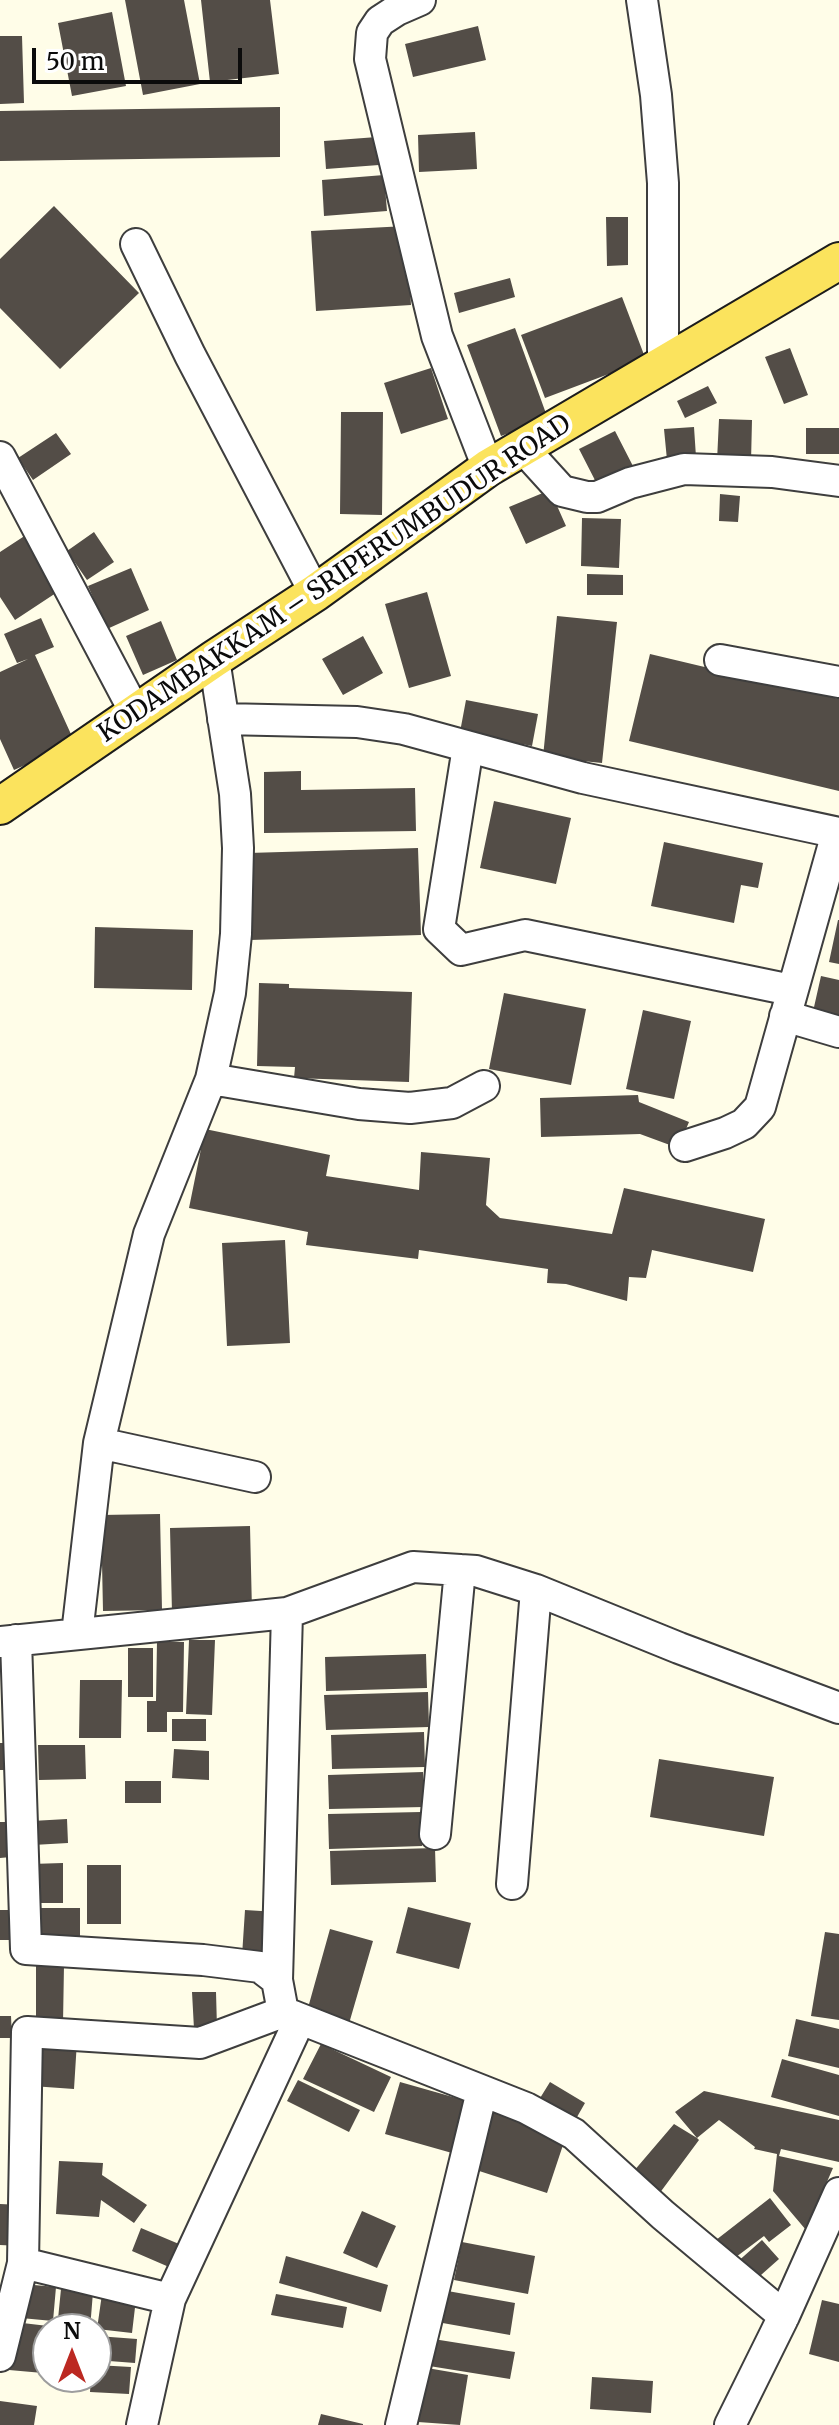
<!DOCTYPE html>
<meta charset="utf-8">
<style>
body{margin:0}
#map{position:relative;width:839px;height:2425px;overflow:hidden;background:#fffde8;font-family:Merriweather,serif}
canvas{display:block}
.north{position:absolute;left:32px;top:2313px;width:80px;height:80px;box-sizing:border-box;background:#fff;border:2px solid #9d9d9d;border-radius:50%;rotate:0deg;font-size:22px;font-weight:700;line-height:32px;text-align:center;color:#0b0b0b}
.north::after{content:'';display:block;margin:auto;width:28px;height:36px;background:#bc2922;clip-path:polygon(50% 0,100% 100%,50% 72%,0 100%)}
.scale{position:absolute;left:32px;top:48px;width:210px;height:36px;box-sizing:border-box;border:4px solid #0b0b0b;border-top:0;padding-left:10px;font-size:24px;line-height:28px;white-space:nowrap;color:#0b0b0b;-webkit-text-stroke:6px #fff;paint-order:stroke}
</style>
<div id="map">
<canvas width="839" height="2425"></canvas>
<div class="north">N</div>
<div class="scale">50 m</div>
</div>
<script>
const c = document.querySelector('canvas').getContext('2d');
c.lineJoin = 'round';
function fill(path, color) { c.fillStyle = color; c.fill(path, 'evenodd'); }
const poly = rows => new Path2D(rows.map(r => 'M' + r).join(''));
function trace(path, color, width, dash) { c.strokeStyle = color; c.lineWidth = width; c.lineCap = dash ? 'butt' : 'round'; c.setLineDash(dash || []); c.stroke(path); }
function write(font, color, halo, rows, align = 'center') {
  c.font = font + ' Merriweather,serif'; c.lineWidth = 8; c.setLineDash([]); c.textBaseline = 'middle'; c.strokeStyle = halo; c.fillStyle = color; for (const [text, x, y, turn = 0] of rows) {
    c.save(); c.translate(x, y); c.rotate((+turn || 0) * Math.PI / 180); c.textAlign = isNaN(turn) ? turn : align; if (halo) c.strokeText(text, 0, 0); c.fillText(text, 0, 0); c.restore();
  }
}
fill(poly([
 [125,0,184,0,200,84,143,95],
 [201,0,270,0,279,74,210,82],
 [112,12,126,86,72,96,58,23],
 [478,26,486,60,413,77,405,44],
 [0,36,22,36,24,103,0,104],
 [280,107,280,157,0,161,0,111],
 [475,132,477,169,419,172,418,135],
 [377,137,379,165,326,169,324,141],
 [384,175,387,211,324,216,322,180],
 [54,206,139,293,60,369,0,308,0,259],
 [606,217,628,217,628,265,607,266],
 [406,226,411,305,316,311,311,231],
 [510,278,515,297,459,313,454,293],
 [622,297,646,360,545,398,521,335],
 [515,328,548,419,501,436,467,345],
 [790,348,808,395,784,404,765,357],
 [431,368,448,419,401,434,384,383],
 [708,386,717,403,685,418,677,401],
 [341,412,383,412,382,515,340,514],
 [719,419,752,420,751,462,717,461],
 [694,427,696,457,667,460,664,429],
 [806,428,839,428,839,454,806,454],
 [615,431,635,470,599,488,579,449],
 [56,433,71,454,33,480,18,458],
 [550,490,566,526,526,544,509,507],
 [720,494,740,496,738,522,719,521],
 [582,518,621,519,619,568,581,566],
 [94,532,114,562,87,580,67,551],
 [26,535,62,589,15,620,0,597,0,552],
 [131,568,149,610,107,629,88,586],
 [587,574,623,575,623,595,587,595],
 [427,592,451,676,409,688,385,604],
 [557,616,617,622,602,763,543,757],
 [41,618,54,647,35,655,75,743,14,770,0,739,0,672,28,659,17,663,4,634],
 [161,621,177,660,143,675,126,636],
 [363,636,383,673,343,695,322,659],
 [650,654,839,699,839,791,629,741],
 [466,700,538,714,532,746,460,732],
 [301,771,301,790,415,788,416,831,264,833,264,772],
 [494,801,571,818,556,884,480,868],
 [664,842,763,863,758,888,741,885,734,923,651,906],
 [418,848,421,935,250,940,248,853],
 [838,920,839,920,839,964,829,962],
 [95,927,193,930,192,990,94,988],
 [821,976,839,980,839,1022,812,1016],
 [259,983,289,984,289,988,412,992,409,1082,294,1078,295,1067,257,1066],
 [504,993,586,1009,571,1085,489,1069],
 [643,1010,691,1021,674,1099,626,1089],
 [638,1095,639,1102,689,1122,678,1148,640,1134,541,1137,540,1098],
 [205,1129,330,1155,326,1176,419,1190,421,1152,490,1158,486,1205,500,1218,612,1234,624,1188,765,1219,753,1272,652,1250,646,1278,629,1277,627,1301,566,1284,547,1283,548,1269,419,1250,418,1259,306,1245,308,1232,189,1208],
 [285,1240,290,1343,227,1346,222,1243],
 [160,1514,162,1610,103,1611,101,1515],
 [250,1526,252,1611,172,1613,170,1528],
 [189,1640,215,1640,212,1715,186,1714],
 [157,1641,184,1642,183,1712,167,1712,167,1732,147,1732,147,1701,156,1701],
 [128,1648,153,1648,153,1697,128,1697],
 [426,1654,427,1688,326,1691,325,1657],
 [80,1680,122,1680,121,1738,79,1738],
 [428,1692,429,1727,326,1730,324,1695],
 [172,1719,206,1719,206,1741,172,1741],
 [424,1732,425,1767,332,1769,331,1735],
 [0,1743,8,1743,9,1770,0,1770],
 [38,1745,85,1745,86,1779,39,1780],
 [174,1749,209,1751,209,1780,172,1778],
 [659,1759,774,1777,764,1836,650,1817],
 [423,1772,424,1807,329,1809,328,1775],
 [125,1781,161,1781,161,1803,125,1803],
 [421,1812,422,1846,329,1849,328,1814],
 [67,1819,68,1843,33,1845,32,1821],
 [0,1822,10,1822,11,1857,0,1858],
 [435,1848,436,1882,331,1885,330,1851],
 [63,1863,63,1903,31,1903,31,1864],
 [87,1865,121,1865,121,1924,87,1924],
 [408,1907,471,1923,459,1969,396,1953],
 [37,1908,80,1908,80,1950,37,1950],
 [0,1910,22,1910,21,1940,0,1940],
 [245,1910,277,1912,274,1958,242,1956],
 [330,1929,373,1941,348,2027,306,2015],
 [825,1932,839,1934,839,2020,811,2016],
 [36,1965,64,1965,63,2023,36,2022],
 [192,1992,216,1992,217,2028,194,2029],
 [0,2016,11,2016,12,2038,0,2038],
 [796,2019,839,2029,839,2068,788,2056],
 [35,2038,77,2041,74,2089,32,2086],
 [321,2044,391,2077,374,2112,303,2079],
 [782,2059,839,2075,839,2116,771,2097],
 [298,2080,360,2110,349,2132,287,2101],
 [400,2082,467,2101,452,2153,385,2134],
 [550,2082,585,2103,573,2124,537,2103],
 [704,2091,839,2120,839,2162,781,2149,779,2156,833,2168,806,2230,773,2191,777,2154,754,2149,755,2147,719,2120,697,2138,699,2140,659,2194,633,2172,674,2124,697,2138,675,2112],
 [492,2112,566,2136,547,2193,473,2169],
 [59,2161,103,2163,102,2175,147,2205,134,2223,101,2200,99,2217,56,2214],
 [770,2198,791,2225,769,2242,764,2236,732,2260,716,2240],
 [0,2204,21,2205,21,2246,0,2245],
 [362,2211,396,2226,377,2268,343,2253],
 [141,2228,179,2244,169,2267,132,2251],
 [762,2240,779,2259,752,2283,735,2264],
 [462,2242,535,2256,528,2294,454,2280],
 [286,2256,388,2285,381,2312,279,2283],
 [23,2284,56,2287,53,2321,21,2318],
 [61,2289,93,2292,90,2329,57,2329],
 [442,2290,515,2303,510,2335,437,2322],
 [102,2294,136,2299,132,2333,97,2329],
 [276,2294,347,2307,343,2328,271,2315],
 [822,2300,839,2304,839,2362,809,2354],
 [14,2322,48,2326,43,2373,9,2370],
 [97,2336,137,2339,135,2363,96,2360],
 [427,2338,515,2352,510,2379,423,2365],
 [96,2365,131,2367,129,2394,90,2392,91,2377,96,2377],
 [427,2368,468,2375,460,2425,418,2422],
 [592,2377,653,2381,651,2413,590,2409],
 [0,2401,37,2406,34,2425,0,2425],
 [321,2414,363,2424,363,2425,318,2425]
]), '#534d47');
const minor = poly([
 [420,0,397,10,380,21,372,33,370,59,437,336,488,468],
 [642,0,656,95,663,183,663,362],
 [136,244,190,355,315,593],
 [522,447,562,491,587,497,597,497,630,483,684,469,772,472,839,481],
 [0,457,136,714],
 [720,660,839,682],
 [223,719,357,722,404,729,583,778,839,833],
 [468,747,439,929,461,950,525,935,791,990],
 [785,1016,839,1032],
 [211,1079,359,1104,410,1108,452,1103,484,1086],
 [685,1146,725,1133,744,1124,760,1107,837,833],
 [99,1443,255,1477],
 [77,1634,99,1443,149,1234,211,1079,230,993,236,934,238,848,235,794,214,659],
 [16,1640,26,1949,203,1960,260,1967,277,1980,283,2012],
 [0,1642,287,1613,413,1567,476,1571,536,1590,679,1648,839,1708],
 [435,1834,460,1570],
 [512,1884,536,1590],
 [277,1980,287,1613],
 [23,2263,27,2032,200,2043,283,2012,526,2108,574,2134,663,2215,784,2316],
 [0,2356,23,2263,170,2299],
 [142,2425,170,2299,300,2019],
 [401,2425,482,2091],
 [730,2425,784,2316,839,2193]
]);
const major = poly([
 [0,806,214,659,315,593,488,468,839,261]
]);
trace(minor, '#3e3e3e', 34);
trace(major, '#1c1c1c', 40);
trace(minor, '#fff', 30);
trace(major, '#fbe35d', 36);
write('26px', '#0b0b0b', '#fff', [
 ["KODAMBAKKAM – SRIPERUMBUDUR ROAD",335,579,-34]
]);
</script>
